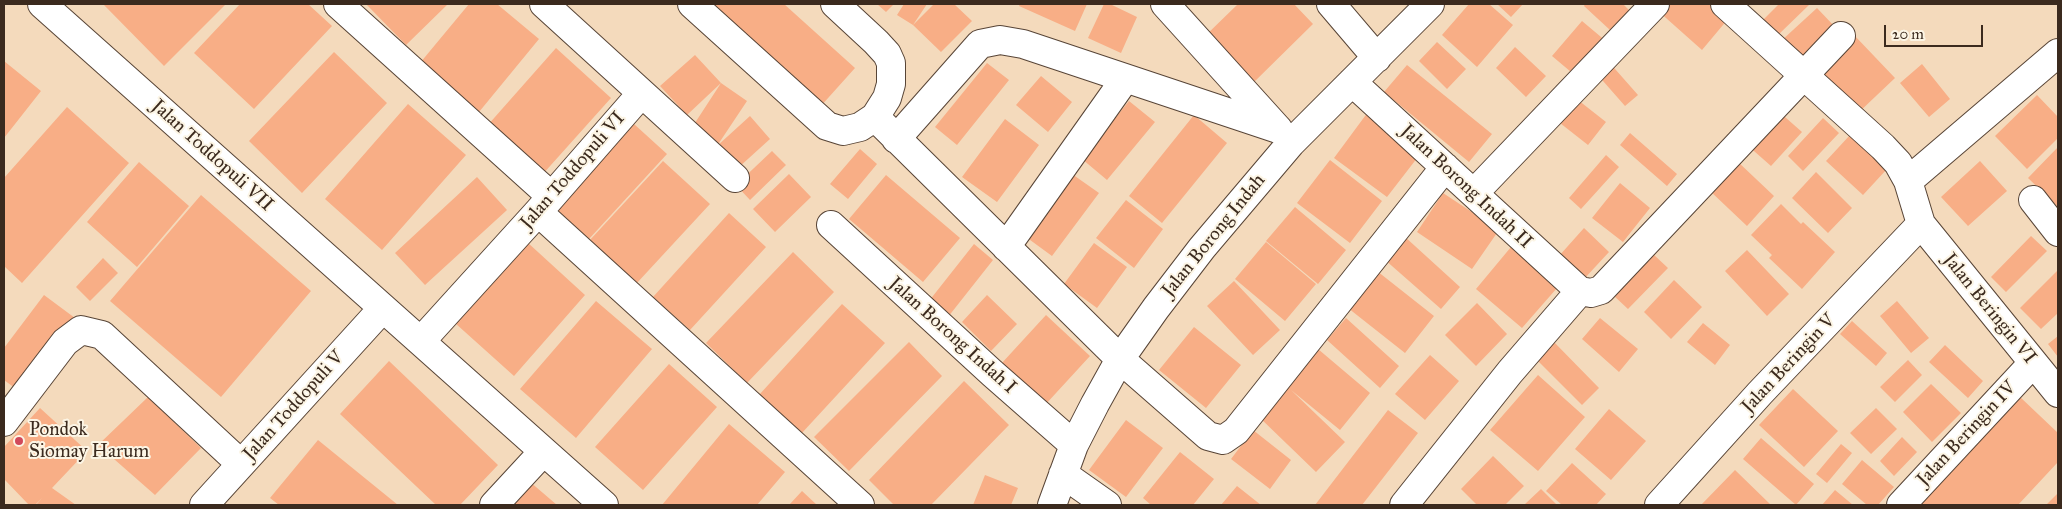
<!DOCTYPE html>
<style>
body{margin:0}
#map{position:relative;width:2062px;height:509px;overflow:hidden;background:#f4dabc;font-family:"IM FELL Great Primer",serif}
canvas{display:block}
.frame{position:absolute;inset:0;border:5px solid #3b2a1e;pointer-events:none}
.scale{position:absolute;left:1884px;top:25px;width:99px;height:22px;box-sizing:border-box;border:2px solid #3b2a1e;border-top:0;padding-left:6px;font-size:15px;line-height:18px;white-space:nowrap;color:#3b2a1e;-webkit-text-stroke:4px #fcf5e5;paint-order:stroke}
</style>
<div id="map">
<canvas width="2062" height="509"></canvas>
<div class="frame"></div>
<div class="scale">20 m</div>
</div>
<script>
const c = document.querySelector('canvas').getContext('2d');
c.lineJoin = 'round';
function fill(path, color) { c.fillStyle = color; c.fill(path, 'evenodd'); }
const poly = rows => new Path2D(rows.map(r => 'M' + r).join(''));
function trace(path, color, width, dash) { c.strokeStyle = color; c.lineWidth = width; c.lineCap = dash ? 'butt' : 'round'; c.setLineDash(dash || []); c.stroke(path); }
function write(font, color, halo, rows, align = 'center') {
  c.font = font + ' "IM FELL Great Primer",serif'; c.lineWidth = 4; c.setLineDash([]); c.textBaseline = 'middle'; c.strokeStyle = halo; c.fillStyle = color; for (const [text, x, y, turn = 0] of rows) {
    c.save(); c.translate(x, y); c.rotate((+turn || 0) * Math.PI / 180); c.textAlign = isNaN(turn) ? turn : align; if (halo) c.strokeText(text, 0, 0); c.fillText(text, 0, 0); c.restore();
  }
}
fill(poly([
 [106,4,226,4,164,66,104,5],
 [240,4,308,4,332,26,254,109,194,53],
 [366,4,448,4,406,45],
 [469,4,497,4,539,39,479,112,420,63],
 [707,4,784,4,855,68,820,107],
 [877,4,894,4,886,12],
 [904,4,927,4,913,25,897,15],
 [934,4,954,4,972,21,941,52,913,25],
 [1020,4,1087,4,1075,31,1019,6],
 [1104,4,1110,4,1137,17,1121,53,1088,38],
 [1238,4,1294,4,1313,24,1250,86,1203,38],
 [1469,4,1489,4,1513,25,1477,67,1442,35],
 [1497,4,1523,4,1511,17],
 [1585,4,1623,4,1629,10,1610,30,1584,6],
 [1663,4,1711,4,1728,19,1702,50,1657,10],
 [1779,4,1810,4,1777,36,1762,21],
 [1817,8,1835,27,1798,61,1781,41],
 [1582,21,1607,42,1577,77,1552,56],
 [1854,35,1895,78,1857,114,1817,71],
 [1437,42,1466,69,1447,89,1419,61],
 [1515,47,1546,76,1526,97,1496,68],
 [556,48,611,98,542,175,487,126],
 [334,52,387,103,302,193,249,141],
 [695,55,721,83,687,115,660,86],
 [4,61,41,91,4,138],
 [1608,61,1638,95,1625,106,1596,73],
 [987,63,1009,80,957,145,935,127],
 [1922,64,1950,99,1929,117,1900,83],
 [1407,65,1492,134,1469,162,1384,92],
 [1041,76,1072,102,1048,132,1016,105],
 [721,83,747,101,717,146,691,129],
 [2037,95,2058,117,2058,138,2027,169,1995,136],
 [1578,100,1606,122,1588,145,1560,123],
 [1129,101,1155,122,1107,180,1082,159],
 [408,104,466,155,382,250,325,199],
 [67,107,129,163,22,283,4,266,4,178],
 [1777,110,1802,132,1771,166,1746,144],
 [1368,112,1421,153,1387,197,1334,158],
 [1194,115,1227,143,1162,223,1129,196],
 [750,116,770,139,738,168,717,146],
 [1823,118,1839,133,1803,171,1788,156],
 [1005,119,1039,145,997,202,962,177],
 [634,124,667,154,589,239,556,209],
 [1630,133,1677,174,1667,186,1620,145],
 [1850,135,1887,169,1863,195,1826,161],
 [2058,147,2058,207,2028,178],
 [860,149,877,164,848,199,830,184],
 [772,151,786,165,750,200,736,185],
 [1606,155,1619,167,1581,209,1569,198],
 [1330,160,1382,201,1350,243,1297,203],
 [663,161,710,204,636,284,589,241],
 [1737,161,1774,196,1747,226,1709,190],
 [1980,161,2007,191,1968,226,1941,197],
 [139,162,189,206,137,267,87,222],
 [1816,172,1852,208,1828,233,1792,198],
 [789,174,811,197,775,232,753,209],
 [1072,174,1099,193,1052,256,1026,237],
 [886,175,960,238,923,282,849,219],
 [477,177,507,210,425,285,395,253],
 [1620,183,1650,208,1623,242,1592,218],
 [1443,193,1499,230,1472,269,1417,232],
 [201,195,311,291,221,397,110,301],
 [1126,200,1163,229,1134,268,1096,238],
 [1781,204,1801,224,1803,222,1835,252,1802,289,1769,258,1772,255,1751,235],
 [1295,207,1346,250,1318,284,1266,241],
 [729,213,766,247,690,330,653,297],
 [1584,228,1609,252,1584,279,1559,256],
 [1404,236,1460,287,1441,309,1384,259],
 [2031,236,2047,251,2006,292,1991,277],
 [527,242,585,295,514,376,455,323],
 [1266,242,1316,284,1285,321,1235,279],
 [1094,243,1127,267,1097,308,1064,284],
 [974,244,993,260,948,317,929,301],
 [1511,247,1557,288,1522,328,1476,289],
 [1747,250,1789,294,1767,316,1725,271],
 [793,252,834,292,747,383,706,343],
 [1653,254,1668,268,1628,309,1613,295],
 [103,258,118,273,90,301,76,287],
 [2058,270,2058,313,2041,329,2020,308],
 [1377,271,1434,316,1405,353,1348,308],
 [1674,280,1702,307,1671,339,1644,312],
 [1234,281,1280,330,1253,355,1207,306],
 [44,295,79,321,23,394,4,380,4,348],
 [987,295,1017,324,991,351,962,322],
 [596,301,652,349,576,438,520,389],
 [1897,301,1929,338,1911,353,1880,316],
 [1477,303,1507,334,1476,366,1445,335],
 [842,304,885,343,801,434,759,395],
 [1046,315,1090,356,1045,405,1001,364],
 [1346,318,1399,366,1380,388,1327,340],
 [1600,318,1638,349,1619,372,1582,339],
 [1852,321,1887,353,1876,366,1840,334],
 [1703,323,1730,345,1715,365,1687,342],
 [1194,327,1241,365,1206,408,1159,370],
 [2058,336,2058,357,2048,344],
 [1552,340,1599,388,1582,405,1535,358],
 [909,342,942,376,849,471,814,437],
 [1945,345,1983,381,1968,398,1929,362],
 [1318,349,1370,393,1340,430,1291,390,1345,442,1316,472,1258,416],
 [1430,355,1459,381,1425,420,1395,394],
 [1908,360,1922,375,1895,402,1880,387],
 [389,361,498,465,460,505,436,505,340,414],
 [669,364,717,407,643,490,595,447],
 [1538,375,1585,417,1538,471,1490,430],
 [964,381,1009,425,931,505,894,505,869,480],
 [1931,384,1961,413,1932,442,1903,412],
 [1793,389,1838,431,1804,467,1759,425],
 [2019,396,2058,433,2058,462,2018,505,1917,505],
 [148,397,201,448,155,495,98,445],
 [40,408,87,451,52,488,76,505,36,505,42,498,35,505,29,505,4,479,4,447],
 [1876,408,1897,429,1871,454,1850,433],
 [1609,409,1646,441,1611,480,1575,449],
 [1388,410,1418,433,1362,505,1315,505],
 [1126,420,1163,448,1126,497,1089,470],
 [729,424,785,472,757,505,662,505],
 [1253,430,1291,460,1270,489,1231,459],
 [1902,437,1917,452,1894,476,1880,461],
 [1761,438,1814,484,1796,505,1743,459],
 [318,440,398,505,279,505,270,498],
 [1841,444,1852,453,1827,483,1816,474],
 [1180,452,1214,479,1193,505,1151,505,1143,498],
 [1493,456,1524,486,1505,505,1477,505,1461,489],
 [1862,460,1894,487,1878,505,1867,505,1842,484],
 [1572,463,1606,494,1596,505,1562,505,1546,491],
 [1735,470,1771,505,1701,505],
 [985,475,1018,488,1011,505,973,505],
 [529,481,557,505,509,505],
 [1237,486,1261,505,1221,505],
 [1541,489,1557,505,1524,505],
 [1835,490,1853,505,1822,505],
 [802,491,817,505,789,505],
 [2058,493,2058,505,2046,505]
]), '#f8ae86');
const minor = poly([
 [42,4,604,505],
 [338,4,551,196],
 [544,4,735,178],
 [692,4,827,126,843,131,860,127,875,117,1120,359,1208,436,1223,440,1236,431,1445,167],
 [835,4,876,42,887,54,891,63,891,84,887,98,875,117],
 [1165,4,1278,129],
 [1331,4,1377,58],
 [1725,4,1883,147,1898,163,1908,181,1921,224,2058,393],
 [1352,82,1580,291],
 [896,139,980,44,1000,40,1023,44,1278,129],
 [1908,181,2058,53],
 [1474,193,1655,4],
 [2033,200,2058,232],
 [538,212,860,505],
 [831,225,992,373,1074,445],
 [1006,247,1125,79],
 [1580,291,1591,293,1601,290,1841,36],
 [421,341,538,212,641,94],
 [4,422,65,342,81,330,102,335,241,464],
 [1063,474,1107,505],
 [204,505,383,308],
 [494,505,543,452],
 [1052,505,1074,445,1095,404,1120,359,1156,308,1202,248,1291,143,1430,4],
 [1404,505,1510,372,1580,291],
 [1659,505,1760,393,1921,224],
 [1901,505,2033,363]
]);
trace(minor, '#574436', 30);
trace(minor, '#fff', 28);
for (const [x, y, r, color] of [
 [19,441,5,"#d1495b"]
]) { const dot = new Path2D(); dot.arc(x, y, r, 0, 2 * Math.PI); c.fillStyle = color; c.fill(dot); trace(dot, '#fcf5e5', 2); }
write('19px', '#3b2a1e', '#fcf5e5', [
 ["Jalan Toddopuli VII",212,156,42],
 ["Jalan Toddopuli VI",573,171,-49],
 ["Jalan Borong Indah II",1466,187,43],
 ["Jalan Borong Indah",1214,236,-51],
 ["Jalan Beringin VI",1989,309,51],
 ["Jalan Borong Indah I",952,336,42],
 ["Jalan Beringin V",1789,364,-47],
 ["Jalan Toddopuli V",294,406,-48],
 ["Jalan Beringin IV",1967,434,-47]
]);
write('19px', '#3b2a1e', '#fcf5e5', [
 ["Pondok",29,430],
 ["Siomay Harum",29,452]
], 'left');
</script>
